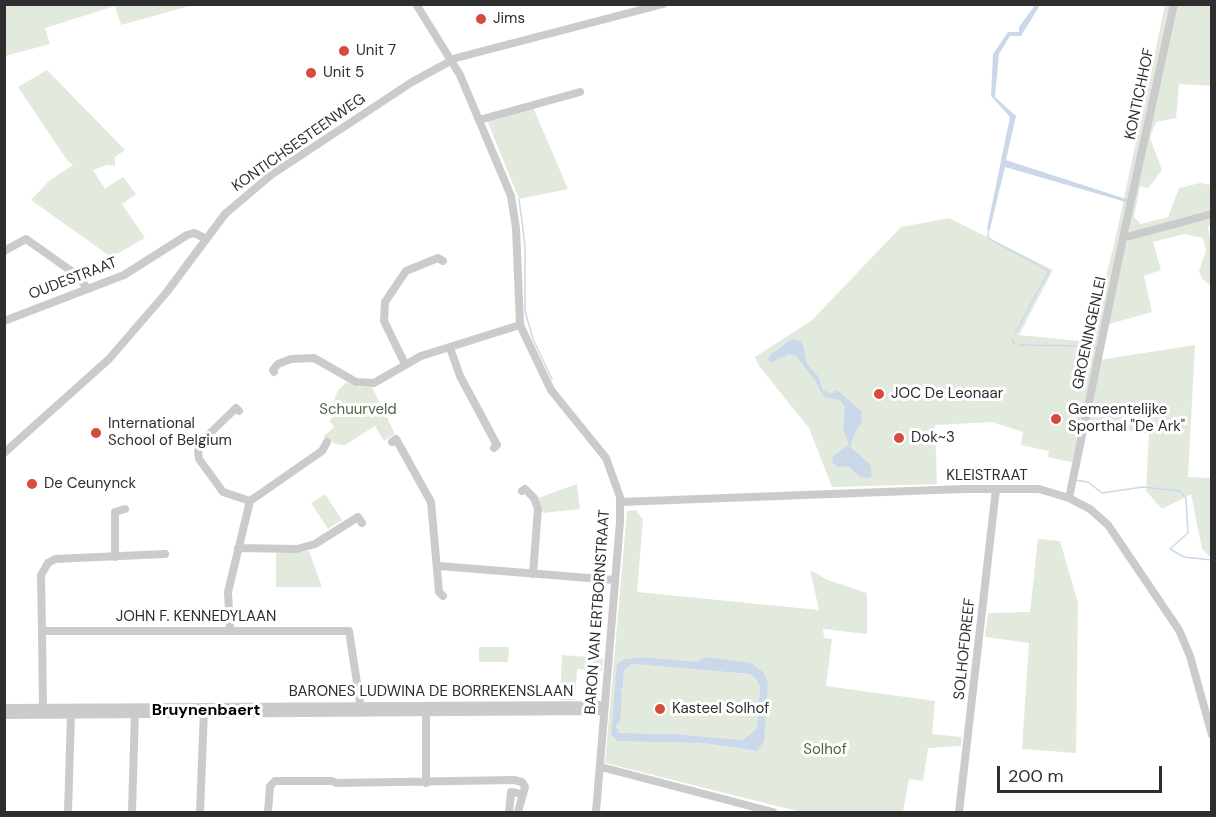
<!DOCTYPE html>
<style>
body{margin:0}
#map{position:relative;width:1216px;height:817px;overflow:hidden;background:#fff;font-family:"DM Sans",sans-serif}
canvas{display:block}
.frame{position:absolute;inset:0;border:6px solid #2e2e2e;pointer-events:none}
.scale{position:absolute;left:997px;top:766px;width:165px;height:27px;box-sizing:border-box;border:3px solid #2e2e2e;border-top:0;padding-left:8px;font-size:18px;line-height:21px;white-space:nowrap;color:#2e2e2e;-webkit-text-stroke:4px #fff;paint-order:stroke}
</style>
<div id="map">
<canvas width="1216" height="817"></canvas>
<div class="frame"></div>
<div class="scale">200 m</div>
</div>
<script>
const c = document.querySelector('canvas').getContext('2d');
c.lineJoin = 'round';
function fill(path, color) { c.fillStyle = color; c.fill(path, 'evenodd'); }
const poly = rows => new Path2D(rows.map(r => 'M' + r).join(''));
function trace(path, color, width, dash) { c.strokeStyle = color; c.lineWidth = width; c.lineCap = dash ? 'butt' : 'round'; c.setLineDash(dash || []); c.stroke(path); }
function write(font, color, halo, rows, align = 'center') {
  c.font = font + ' "DM Sans",sans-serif'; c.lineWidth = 6; c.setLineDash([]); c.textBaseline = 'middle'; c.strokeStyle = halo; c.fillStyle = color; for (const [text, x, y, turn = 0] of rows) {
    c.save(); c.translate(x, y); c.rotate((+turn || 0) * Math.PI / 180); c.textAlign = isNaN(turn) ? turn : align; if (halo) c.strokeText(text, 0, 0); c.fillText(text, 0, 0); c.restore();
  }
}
fill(poly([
 [5,4,193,4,193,5,121,25,115,6,45,28,50,44,5,56],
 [1165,5,1211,5,1211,86,1179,84,1176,118,1156,122,1150,138,1162,170,1148,188,1140,186,1134,217,1141,224,1168,217,1179,188,1200,183,1211,185,1211,225,1208,227,1211,244,1211,286,1202,279,1199,271,1206,251,1203,238,1184,234,1153,242,1161,270,1144,276,1152,312,1106,325,1099,360,1195,345,1188,477,1211,478,1211,558,1202,549,1191,494,1162,509,1146,491,1149,434,1086,423,1077,461,1070,462,1048,457,1049,451,1021,445,1023,432,992,422,935,425,937,484,832,487,809,428,759,366,755,357,812,320,901,227,949,218,1053,270,1019,335,1090,342,1116,236],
 [47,70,125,150,115,157,115,166,107,165,93,170,105,189,123,177,136,194,122,204,145,238,111,257,31,200,49,181,73,165,67,160,18,87],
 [532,105,568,189,519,199,486,118],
 [347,382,358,387,372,387,395,434,384,441,375,426,345,445,336,444,323,437,334,427,330,421,334,413,333,403,338,390],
 [577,484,580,509,543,513,538,498],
 [325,494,342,520,328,529,311,503],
 [636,510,643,520,637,592,819,610,810,570,828,580,867,593,867,634,823,629,824,638,832,639,826,686,935,701,932,734,962,737,961,746,928,748,923,781,909,779,903,812,801,812,605,763,627,511],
 [641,657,763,672,757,751,703,743,611,735,625,659],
 [1038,539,1060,541,1078,603,1076,753,1022,749,1029,643,985,637,988,613,1030,612],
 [309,551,322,587,276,587,276,553],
 [479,647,509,647,508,662,479,662],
 [562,655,603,658,602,671,577,669,575,700,560,700],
 [632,664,748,674,756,679,760,687,757,728,743,740,675,734,619,733,616,724,620,721,620,690,623,688,624,670]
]), '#e2eadd');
fill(poly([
 [1035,5,1040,5,1021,36,1010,36,999,54,995,97,1016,116,1006,160,1129,200,1126,202,1005,167,989,233,987,229,1010,117,991,96,993,54,1008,32,1019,32,1019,27],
 [792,339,802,341,807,364,818,376,823,390,832,394,837,390,861,411,862,421,853,437,850,447,870,464,872,476,870,478,860,477,848,466,837,467,832,462,833,456,849,445,843,428,845,407,840,400,824,397,815,380,796,356,789,354,772,362,768,360,770,355],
 [641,657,696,662,705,657,751,663,763,672,768,683,764,741,757,751,703,743,618,741,611,735,617,664,625,659],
 [632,664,749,674,756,679,760,687,757,728,743,740,675,734,619,733,616,725,620,722,622,693,620,690,623,688,624,670]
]), '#cad8e9');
trace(poly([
 [519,199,525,245,525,311,533,339,552,379],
 [988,233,988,238,1049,271,1015,334],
 [1012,339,1014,344],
 [1019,345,1091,346,1096,349],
 [1075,480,1088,482,1102,493,1143,487,1180,491,1186,498,1188,533,1170,549,1184,557,1212,560]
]), '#cad8e9', 1.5);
trace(poly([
 [416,4,460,75,511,196,516,228,520,325,551,390,606,458,620,497,620,522,596,812],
 [479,120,580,92],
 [1124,233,1174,4],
 [1123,238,1212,214],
 [4,251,26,239,77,275,87,288],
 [4,321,124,275,187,235,194,233,205,238],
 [450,348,460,376,497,445,494,448],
 [405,364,384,321,385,302,406,271,438,258,443,261],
 [274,372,273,370,278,364,291,359,314,358,356,382,374,383,421,356,520,325],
 [239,411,236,408,203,440,198,452,199,459,223,492,250,501],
 [392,442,396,439,431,502,439,592,443,596],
 [4,453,109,359,166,293,225,214,271,175,412,82,456,58,663,4],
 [522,491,525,489,534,498,538,509,533,574],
 [1069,498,1122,243],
 [620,502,963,489,1039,489,1069,498,1090,509,1108,525,1179,630,1190,656,1212,735],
 [238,548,297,549,315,544,358,517,362,523],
 [115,557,115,512,125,509],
 [439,566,614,580],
 [230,630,228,592,250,501,322,451,327,442],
 [42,631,41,575,48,563,55,559,165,554],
 [4,708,605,705],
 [426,708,426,783],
 [43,711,42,631,349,631,361,709],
 [4,715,604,711],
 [601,767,773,812],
 [68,812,71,715],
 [132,812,135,711],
 [200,812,204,710],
 [268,812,270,786,275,781,332,781,336,783,514,780,522,782,525,787,518,812],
 [509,812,511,792,517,793],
 [959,812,996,489]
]), '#cbcbcb', 8);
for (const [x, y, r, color] of [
 [481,19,6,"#d74a3d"],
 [344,51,6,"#d74a3d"],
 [311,73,6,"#d74a3d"],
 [879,394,6,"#d74a3d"],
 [1056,419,6,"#d74a3d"],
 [96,433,6,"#d74a3d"],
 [899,438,6,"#d74a3d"],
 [32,484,6,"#d74a3d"],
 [660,709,6,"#d74a3d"]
]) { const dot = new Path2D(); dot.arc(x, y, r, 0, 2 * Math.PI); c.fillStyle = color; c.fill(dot); trace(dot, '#fff', 2); }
write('15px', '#2e2e2e', '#fff', [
 ["Jims",493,19],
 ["Unit 7",356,51],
 ["Unit 5",323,73],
 ["JOC De Leonaar",891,394],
 ["Gemeentelijke",1068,410],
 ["Sporthal \"De Ark\"",1068,427],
 ["International",108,424],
 ["School of Belgium",108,441],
 ["Dok~3",911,438],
 ["De Ceunynck",44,484],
 ["Kasteel Solhof",672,709]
], 'left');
write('15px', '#2e2e2e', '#fff', [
 ["KONTICHHOF",1140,94,-78],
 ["KONTICHSESTEENWEG",299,143,-35],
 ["OUDESTRAAT",73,279,-21],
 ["GROENINGENLEI",1090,333,-78],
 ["KLEISTRAAT",987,476],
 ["BARON VAN ERTBORNSTRAAT",598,612,-86],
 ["JOHN F. KENNEDYLAAN",196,617],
 ["SOLHOFDREEF",965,649,-84],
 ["BARONES LUDWINA DE BORREKENSLAAN",431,692]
]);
write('15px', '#4b663f', '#fff', [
 ["Schuurveld",358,410],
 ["Solhof",825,750]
]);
write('bold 16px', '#000', '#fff', [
 ["Bruynenbaert",206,711]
]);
</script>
